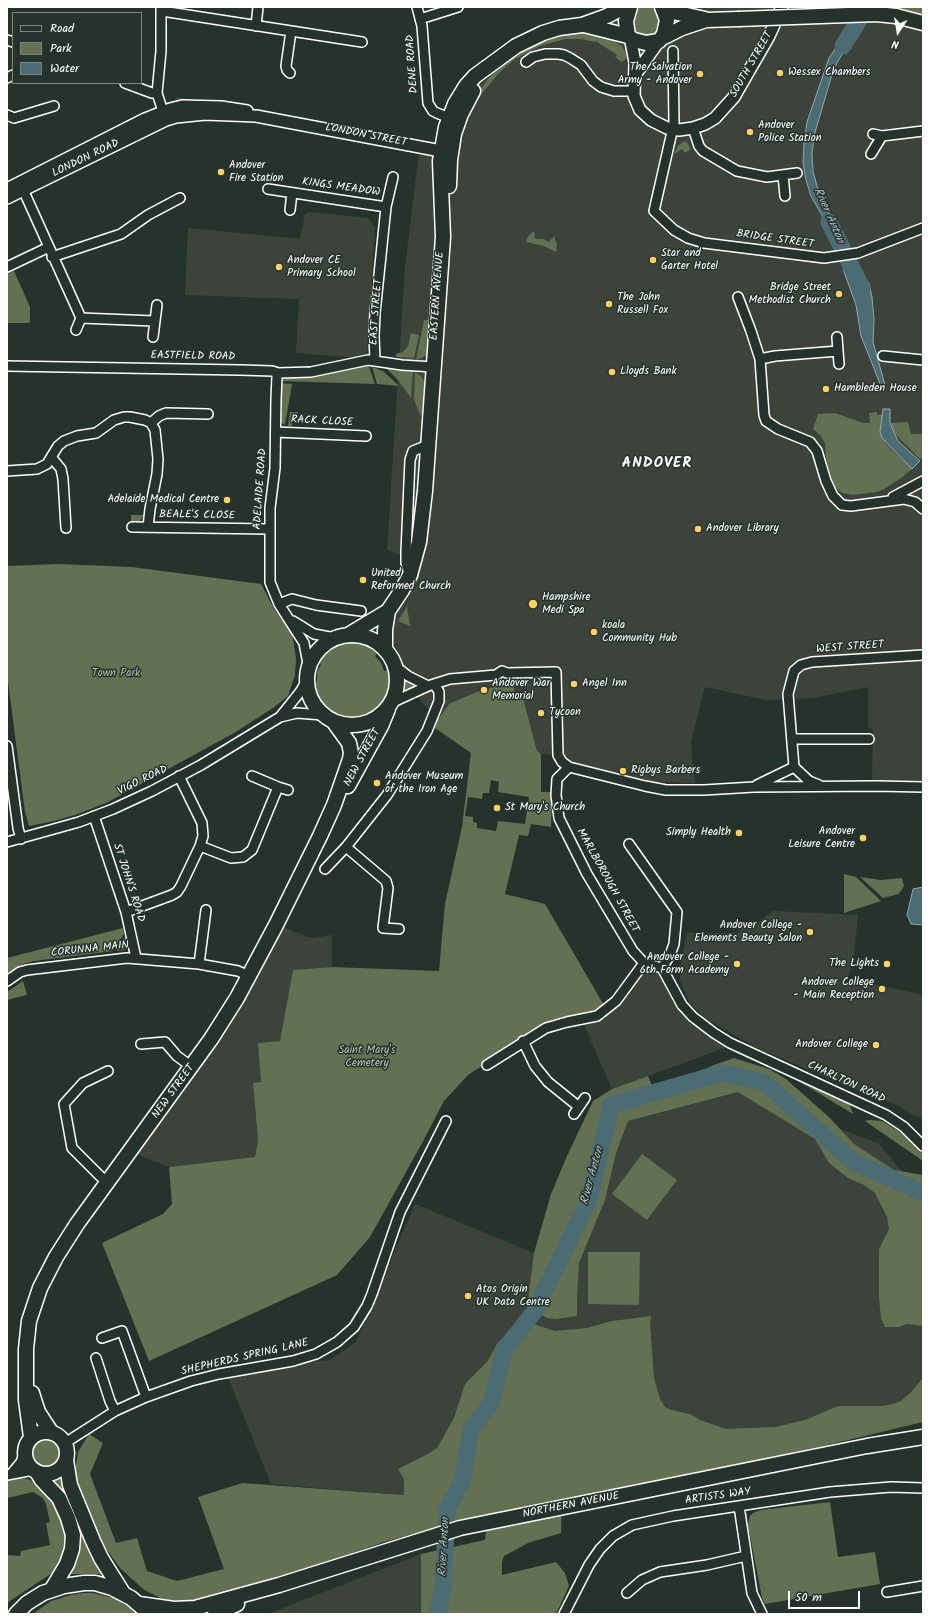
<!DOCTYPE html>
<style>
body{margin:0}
#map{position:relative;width:930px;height:1621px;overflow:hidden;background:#26332d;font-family:Kalam,sans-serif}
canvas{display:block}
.frame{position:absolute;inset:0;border:8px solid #fff;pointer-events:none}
.legend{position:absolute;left:12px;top:12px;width:130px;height:72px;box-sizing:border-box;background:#26332d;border:1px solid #7d8581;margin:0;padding:5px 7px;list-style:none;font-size:12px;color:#fff}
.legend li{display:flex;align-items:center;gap:8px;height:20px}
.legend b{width:20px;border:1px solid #7d8581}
.north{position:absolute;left:878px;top:12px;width:40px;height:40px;-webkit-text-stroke:3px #26332d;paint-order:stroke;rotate:192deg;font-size:11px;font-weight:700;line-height:16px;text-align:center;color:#fff}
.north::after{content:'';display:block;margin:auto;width:14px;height:18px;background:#fff;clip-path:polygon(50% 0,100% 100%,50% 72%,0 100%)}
.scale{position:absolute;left:788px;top:1591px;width:72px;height:18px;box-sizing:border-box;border:2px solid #fff;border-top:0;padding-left:5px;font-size:12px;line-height:14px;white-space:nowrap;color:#fff;-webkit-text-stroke:3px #26332d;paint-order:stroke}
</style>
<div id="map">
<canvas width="930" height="1621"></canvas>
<div class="frame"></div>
<ul class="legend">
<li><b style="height:5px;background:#26332d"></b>Road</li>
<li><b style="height:11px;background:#637051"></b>Park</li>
<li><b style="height:11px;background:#4c6c73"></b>Water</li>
</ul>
<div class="north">N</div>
<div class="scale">50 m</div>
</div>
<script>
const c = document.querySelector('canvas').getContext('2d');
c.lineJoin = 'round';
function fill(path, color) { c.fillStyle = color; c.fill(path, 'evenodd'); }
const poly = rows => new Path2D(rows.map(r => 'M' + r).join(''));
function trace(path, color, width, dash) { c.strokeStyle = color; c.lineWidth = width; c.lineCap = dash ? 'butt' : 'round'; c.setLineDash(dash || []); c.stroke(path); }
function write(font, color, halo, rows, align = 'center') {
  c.font = font + ' Kalam,sans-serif'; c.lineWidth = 3; c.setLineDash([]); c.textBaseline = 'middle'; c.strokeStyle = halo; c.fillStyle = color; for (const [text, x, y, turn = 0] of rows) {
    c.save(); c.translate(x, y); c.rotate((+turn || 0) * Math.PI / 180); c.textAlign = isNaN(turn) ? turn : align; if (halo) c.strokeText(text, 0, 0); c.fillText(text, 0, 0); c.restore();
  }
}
fill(poly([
 [605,7,923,7,923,785,872,784,873,729,868,728,868,687,813,698,766,700,705,687,691,743,695,783,622,781,554,755,541,754,537,752,523,698,449,704,437,721,409,686,398,651,392,641,394,616,407,599,421,563,387,550,405,267,419,152,251,119,172,119,176,97,434,142,451,100,466,76,496,50,539,27,568,21],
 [309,212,368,218,375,228,367,354,360,358,296,353,299,299,185,295,188,228,300,239,305,214],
 [773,911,858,915,854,954,848,978,923,995,923,1118,915,1116,896,1104,866,1094,757,1048,703,1017,689,1002,680,980,680,968,687,933,739,933,739,924,756,924],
 [284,927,307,937,314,938,332,935,332,967,294,970,280,1041,258,1043,262,1082,253,1083,258,1140,255,1157,169,1167,137,1154,184,1092,235,1016],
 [662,969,673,1000,704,1030,730,1046,612,1089,580,1016,596,1013,621,996,634,975],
 [738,1092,878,1143,923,1196,923,1397,914,1412,404,1495,271,1484,225,1370,330,1360,356,1342,415,1204,534,1253,574,1262,628,1121],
 [421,1554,421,1614,268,1614]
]), '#3c433a');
fill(poly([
 '631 21a15 15 0 1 1 30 0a15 15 0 1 1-30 0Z',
 [895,7,923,7,923,16,917,13],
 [584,33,609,38,622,46,628,57,622,62,615,57,617,55,596,41,595,42,582,39,565,39,540,46,515,59,500,72,479,97,468,119,465,119,474,99,485,83,491,75,514,56,526,49,550,39,568,34],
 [684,141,687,142,691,149,685,153,682,149,674,154,678,146],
 [534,231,535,239,543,239,549,242,554,236,557,245,556,252,544,246,526,242,528,236],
 [14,271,30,307,30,321,29,323,7,323,7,274],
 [424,320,428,320,429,335,428,352,424,357,416,360],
 [411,333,419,335,414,358,396,357,396,354,403,352,408,346],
 [368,364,375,384,281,381,288,377,320,375],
 [372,367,383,371,399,386,377,384],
 [385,367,413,371,411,398,398,380],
 [415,372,421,376,425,383,421,417,414,400],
 [280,383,292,384,285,425,280,422],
 [290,412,298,412,298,421,292,421,292,426,288,426],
 [877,412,877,415,884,414,880,432,886,444,912,469,901,478,884,489,877,492,853,495,842,493,835,487,832,480,826,458,825,443,820,435,813,429,818,414,835,413,863,423,870,423,869,413],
 [908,422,911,434,923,434,923,456,920,459,894,433,890,423],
 [131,515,144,515,139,522,131,523],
 [58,564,132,567,261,584,274,609,292,633,296,658,295,675,288,696,273,708,234,733,108,802,78,814,54,821,29,826,25,812,7,674,7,566],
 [407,606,410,626,398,621],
 [349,641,363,642,375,647,379,651,375,656,381,663,384,671,390,670,392,681,390,693,384,704,374,713,363,718,350,720,338,718,326,711,318,701,314,693,312,682,317,682,317,672,321,664,316,662,325,650,336,643],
 [403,678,410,683,419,686,408,690,401,695],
 [513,682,515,698,523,698,537,751,541,754,541,792,552,792,551,827,531,824,528,836,519,835,505,894,545,904,605,1007,596,1013,580,1016,502,1053,468,1075,444,1101,421,1145,370,1237,337,1275,149,1361,102,1243,163,1214,172,1204,169,1167,255,1157,258,1140,253,1083,261,1082,258,1043,280,1041,293,970,332,967,439,971,445,904,462,827,471,753,435,728,437,721,449,704,479,691],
 [491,780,499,782,498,792,529,797,525,824,498,821,496,831,477,828,477,823,473,822,473,817,465,816,468,797,482,799,483,793,489,793],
 [844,874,856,877,881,901,844,913],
 [860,877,881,880,902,878,904,886,899,894,883,898],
 [123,928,124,934,113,951,34,961,23,964,7,973,7,958],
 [125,937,128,945,126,949,124,950,116,951],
 [121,953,118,955,24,966,34,963],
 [23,981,27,995,7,1000,7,992],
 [734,1058,769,1069,786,1079,830,1118,854,1144,894,1170,923,1175,923,1326,907,1324,899,1327,885,1327,881,1318,879,1298,879,1249,889,1229,887,1217,875,1193,864,1185,848,1178,829,1163,815,1139,738,1092,628,1121,616,1153,605,1200,579,1263,577,1296,577,1316,556,1319,547,1318,527,1308,534,1253,551,1194,567,1156,593,1101,612,1089,648,1076,652,1086,701,1071,714,1065],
 [787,1074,846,1101,850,1106,853,1114],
 [869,1120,882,1121,903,1134,923,1154,923,1161,865,1121],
 [642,1154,677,1180,647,1220,612,1194],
 [588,1252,640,1252,639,1305,588,1304],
 [523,1316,533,1324,555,1331,587,1328,612,1321,651,1316,650,1324,654,1378,660,1399,665,1407,671,1410,690,1414,700,1420,726,1429,775,1427,805,1420,838,1406,883,1406,893,1404,901,1401,911,1392,923,1378,923,1422,819,1447,577,1498,562,1503,561,1533,528,1543,504,1556,502,1562,502,1575,556,1562,565,1573,569,1586,556,1614,421,1614,421,1554,485,1540,488,1514,384,1542,311,1567,212,1597,192,1601,171,1601,160,1598,143,1589,120,1568,104,1546,79,1491,75,1471,78,1452,89,1434,103,1443,90,1474,116,1543,137,1538,147,1571,177,1581,224,1569,198,1497,242,1483,404,1495,404,1479,398,1469,426,1455,437,1448,454,1418,465,1384,488,1361,497,1344],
 '29 1452a17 17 0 1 1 34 0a17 17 0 1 1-34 0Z',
 [60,1475,90,1552,103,1574,69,1574,74,1561,50,1479],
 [14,1478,24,1478,33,1481,53,1499,65,1524,67,1543,62,1559,55,1571,7,1603,7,1555,20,1556,21,1551,50,1545,46,1523,50,1522,46,1504,43,1498,33,1492,7,1498,7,1482],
 [830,1502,838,1557,875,1552,880,1584,765,1604,762,1598,748,1525,750,1516,753,1513,761,1510],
 [83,1593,93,1593,114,1598,130,1608,136,1614,33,1614,51,1601,71,1595]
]), '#637051');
const water = poly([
 [850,27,860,27,838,61,833,71,814,136,812,154,813,171,817,186,842,242,833,244,823,217,811,196,806,180,803,163,804,142,807,122,829,58,850,27],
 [853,268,869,283,872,297,874,319,873,342,885,385,881,386,861,336,856,305,843,269,853,268],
 [883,409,890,409,890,423,898,441,920,461,912,469,882,438,880,432,883,409],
 [923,887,923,925,911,924,907,915,913,889,923,887]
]);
fill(water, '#4c6c73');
trace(water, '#94a7ab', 1);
trace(poly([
 [843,46,867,7],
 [829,222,862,288],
 [438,1614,443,1588,447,1510,462,1481,471,1429,491,1404,504,1350,534,1312,589,1200,611,1105,722,1073,764,1082,852,1161,923,1193]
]), '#4c6c73', 17);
const minor = poly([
 [161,7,161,51,157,93,165,118],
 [417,7,422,26,428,103,433,111,437,113,449,118,453,118],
 [162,11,362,42],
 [420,19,458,7],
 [256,26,258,7],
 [7,40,13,42],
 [673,51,674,123,654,211,674,230,688,238,704,243,824,258,858,253,923,228],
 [526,62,533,57,545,54,558,54,564,55,570,58,581,65,593,81,601,87,614,91,633,91],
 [290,73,287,70,286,66,291,31],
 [7,78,13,75],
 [125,83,152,93,157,93],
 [7,115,14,118,54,106],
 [693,128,699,146,703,151,737,171,767,177,797,173],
 [873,134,882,136,923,131],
 [871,154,882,136],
 [783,175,785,196],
 [21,185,81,318,154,321],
 [268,189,386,207],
 [290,210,292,193],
 [52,257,121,234,148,215,180,198],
 [7,267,49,247],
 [738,297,751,331,760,359,764,415,766,421,778,429,810,442,817,451,826,481,833,496,842,505,851,506,904,499,915,502,923,509],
 [76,330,81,318],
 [153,337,157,305],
 [838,351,839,364],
 [883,356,923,360],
 [760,359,775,356,838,351,837,337],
 [375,360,374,336,375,313,386,207,393,177],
 [7,366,240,370,272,371,278,373,311,372,368,360,402,365,433,367],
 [278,373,277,376,276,399,275,468,270,508,270,582,279,604,304,643,308,664],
 [151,423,159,416,166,413,208,414],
 [276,432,366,436],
 [52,458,61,469,63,479,66,528],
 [7,471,37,469,47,464,58,446,64,441,77,436,96,433,114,420,124,417,130,417,145,420,151,423,155,430,158,459,157,474,150,509,148,527],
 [893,497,923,481],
 [132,527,270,529],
 [409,574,406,563,406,552,410,460,413,451,428,445],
 [279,604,292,599,316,605,361,611],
 [293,621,314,634,335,638],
 [394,665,408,676,428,686],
 [391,703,428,686,450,679,496,675,502,671,507,673,556,672,558,755,562,762,569,767,645,786,666,790,704,790,754,787,876,786,923,787],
 [280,717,297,713,323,715],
 [792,739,869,739],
 [7,746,18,828,21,839],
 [569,767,557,779,556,795,559,818,587,874,633,951,644,963,662,968],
 [757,785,794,767],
 [819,785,809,781,794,767,788,694,794,671,801,665,812,662,923,655],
 [278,787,288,790],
 [94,816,126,912,136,958],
 [7,842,79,822,113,809,152,791,201,765,280,717,300,692,306,682],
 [629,844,677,912,674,944,670,955,662,968],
 [200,846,231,858,243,857,252,850,278,787,252,776],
 [346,847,386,881,388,888,383,928,399,929],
 [325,869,346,847,387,795,427,731,439,701,439,692,435,685],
 [126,912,172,895,177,892,181,886,200,846,203,836,202,823,179,776],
 [199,964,206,910],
 [662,968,682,1005,693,1017,714,1033,730,1043,886,1115,904,1127,923,1146],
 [7,981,20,972,27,970,127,958,199,964,238,971,249,976],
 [523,1041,535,1066,548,1082,579,1107],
 [141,1044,165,1042,177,1056,192,1067],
 [487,1065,546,1028,567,1022,597,1016,616,1001,644,963],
 [574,1114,585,1098],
 [107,1182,100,1176,72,1148,64,1104,83,1083,108,1071],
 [102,1338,122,1331,146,1397],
 [96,1358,110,1401,115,1411],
 [65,1443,115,1411,146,1397,191,1381,219,1374,293,1361,316,1354,337,1342,354,1327,367,1306,372,1294,400,1212,446,1121],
 [12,1473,21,1462,24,1454],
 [7,1475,33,1470],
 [739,1506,752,1593,762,1614],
 [887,1592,923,1586],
 [627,1593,642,1580,660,1572,707,1565,746,1556],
 [564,1614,589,1565,600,1549,613,1536,632,1525,673,1516,830,1492,891,1487,923,1488]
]);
const tertiary = poly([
 [630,37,635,62,634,96,640,110,651,120,667,128,679,130,693,128,705,124,715,118,734,97,769,36,782,7],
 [635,75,659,41],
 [7,189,145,119,170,109,182,106,221,107,247,111],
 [7,198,166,120,176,117,205,114,256,116,441,151,445,150,446,146]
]);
const primary = poly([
 [630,7,626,21,628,36,634,40,646,43,659,41,664,34,667,20,662,7],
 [664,10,705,19],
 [896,16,923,23],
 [584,25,628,36],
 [662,38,682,28,706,20,738,19],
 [449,186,450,160,454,134,461,114,473,91],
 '307 680a45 45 0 1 1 90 0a45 45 0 1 1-90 0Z',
 [348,635,388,611,402,590,410,575,419,542,425,491,443,237,440,161,446,127,455,104,466,86,475,76,516,46,543,33,559,28,582,25,607,16,624,7],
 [385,650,385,630,388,611],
 [348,786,381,726,388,709],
 [32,1393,38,1412,51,1432],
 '25 1453a21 21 0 1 1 42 0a21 21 0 1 1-42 0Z',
 [31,1437,26,1400,26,1349,29,1321,40,1288,56,1257,77,1224,211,1039,237,998,276,925,320,836,334,805,350,759,351,753,349,743,333,721],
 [66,1460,70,1485,93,1541,101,1558,123,1593],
 [37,1472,42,1480,59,1498,68,1518,73,1535,72,1549,67,1564,52,1589],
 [139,1604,174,1609,195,1608,279,1585,460,1528,867,1446,923,1437],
 [16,1614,27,1603,43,1593,64,1586,84,1583,95,1583,112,1588,131,1598,145,1610],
 [215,1614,237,1604]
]);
trace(minor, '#fff', 12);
trace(tertiary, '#fff', 14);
trace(primary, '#fff', 17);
trace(minor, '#26332d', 9);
trace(tertiary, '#26332d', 11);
trace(primary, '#26332d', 14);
const primaryBridge = poly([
 [738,19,876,14,896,16]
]);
trace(primaryBridge, '#fff', 17, []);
trace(primaryBridge, '#26332d', 14);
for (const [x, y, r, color] of [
 [780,73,4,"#ffd166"],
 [700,74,4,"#ffd166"],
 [750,132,4,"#ffd166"],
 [221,172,4,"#ffd166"],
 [653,260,4,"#ffd166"],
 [279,267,4,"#ffd166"],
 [839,294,4,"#ffd166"],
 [609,304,4,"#ffd166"],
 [612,372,4,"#ffd166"],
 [826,389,4,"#ffd166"],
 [227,500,4,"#ffd166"],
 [698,529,4,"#ffd166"],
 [363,580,4,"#ffd166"],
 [533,604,5,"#ffd166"],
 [594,632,4,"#ffd166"],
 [574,684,4,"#ffd166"],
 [484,690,4,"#ffd166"],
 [541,713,4,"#ffd166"],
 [623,771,4,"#ffd166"],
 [377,783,4,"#ffd166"],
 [497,808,4,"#ffd166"],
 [739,833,4,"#ffd166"],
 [863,838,4,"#ffd166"],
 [810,932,4,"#ffd166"],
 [737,964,4,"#ffd166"],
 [887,964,4,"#ffd166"],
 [882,989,4,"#ffd166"],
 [876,1045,4,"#ffd166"],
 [468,1296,4,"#ffd166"]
]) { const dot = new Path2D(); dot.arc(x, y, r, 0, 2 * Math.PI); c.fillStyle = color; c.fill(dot); trace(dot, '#26332d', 1.5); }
write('11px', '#fff', '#26332d', [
 ["DENE ROAD",413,64,-94],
 ["SOUTH STREET",752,65,-60],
 ["LONDON STREET",366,136,11],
 ["LONDON ROAD",86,159,-26],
 ["KINGS MEADOW",341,188,8],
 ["BRIDGE STREET",775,240,8],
 ["EASTERN AVENUE",438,296,-86],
 ["EAST STREET",377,312,-86],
 ["EASTFIELD ROAD",193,357,1],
 ["RACK CLOSE",322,422,3],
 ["ADELAIDE ROAD",261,489,-86],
 ["BEALE'S CLOSE",197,516,1],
 ["WEST STREET",850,648,-4],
 ["NEW STREET",363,758,-61],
 ["VIGO ROAD",143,781,-26],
 ["MARLBOROUGH STREET",607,881,61],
 ["ST JOHN'S ROAD",128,883,72],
 ["CORUNNA MAIN",90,950,-6],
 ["CHARLTON ROAD",846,1083,25],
 ["NEW STREET",174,1092,-54],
 ["SHEPHERDS SPRING LANE",245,1358,-13],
 ["ARTISTS WAY",718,1497,-8],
 ["NORTHERN AVENUE",571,1506,-11]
]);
write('11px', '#fff', '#26332d', [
 ["The Salvation",692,68,"right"],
 ["Army - Andover",692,81,"right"],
 ["Wessex Chambers",788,73],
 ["Andover",758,126],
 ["Police Station",758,139],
 ["Andover",229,166],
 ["Fire Station",229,179],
 ["Star and",661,254],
 ["Garter Hotel",661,267],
 ["Andover CE",287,261],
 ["Primary School",287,274],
 ["Bridge Street",831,288,"right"],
 ["Methodist Church",831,301,"right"],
 ["The John",617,298],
 ["Russell Fox",617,311],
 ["Lloyds Bank",620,372],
 ["Hambleden House",834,389],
 ["Adelaide Medical Centre",219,500,"right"],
 ["Andover Library",706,529],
 ["United",371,574],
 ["Reformed Church",371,587],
 ["Hampshire",542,598],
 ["Medi Spa",542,611],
 ["koala",602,626],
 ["Community Hub",602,639],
 ["Andover War",492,684],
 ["Memorial",492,697],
 ["Angel Inn",582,684],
 ["Tycoon",549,713],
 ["Rigbys Barbers",631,771],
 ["Andover Museum",385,777],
 ["of the Iron Age",385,790],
 ["St Mary's Church",505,808],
 ["Andover",855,832,"right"],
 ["Leisure Centre",855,845,"right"],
 ["Simply Health",731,833,"right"],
 ["Andover College -",802,926,"right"],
 ["Elements Beauty Salon",802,939,"right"],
 ["Andover College -",729,958,"right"],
 ["6th Form Academy",729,971,"right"],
 ["The Lights",879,964,"right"],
 ["Andover College",874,983,"right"],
 ["- Main Reception",874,996,"right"],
 ["Andover College",868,1045,"right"],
 ["Atos Origin",476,1290],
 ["UK Data Centre",476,1303]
], 'left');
write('11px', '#b9bfb1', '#26332d', [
 ["Town Park",116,674],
 ["Saint Mary's",367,1051],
 ["Cemetery",367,1064]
]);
write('italic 12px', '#aebdc0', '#26332d', [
 ["River Anton",828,216,66],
 ["River Anton",593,1176,-75],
 ["River Anton",445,1547,-87]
]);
c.letterSpacing = '1px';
write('bold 15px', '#fff', '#26332d', [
 ["ANDOVER",657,464]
]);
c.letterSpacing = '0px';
</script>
